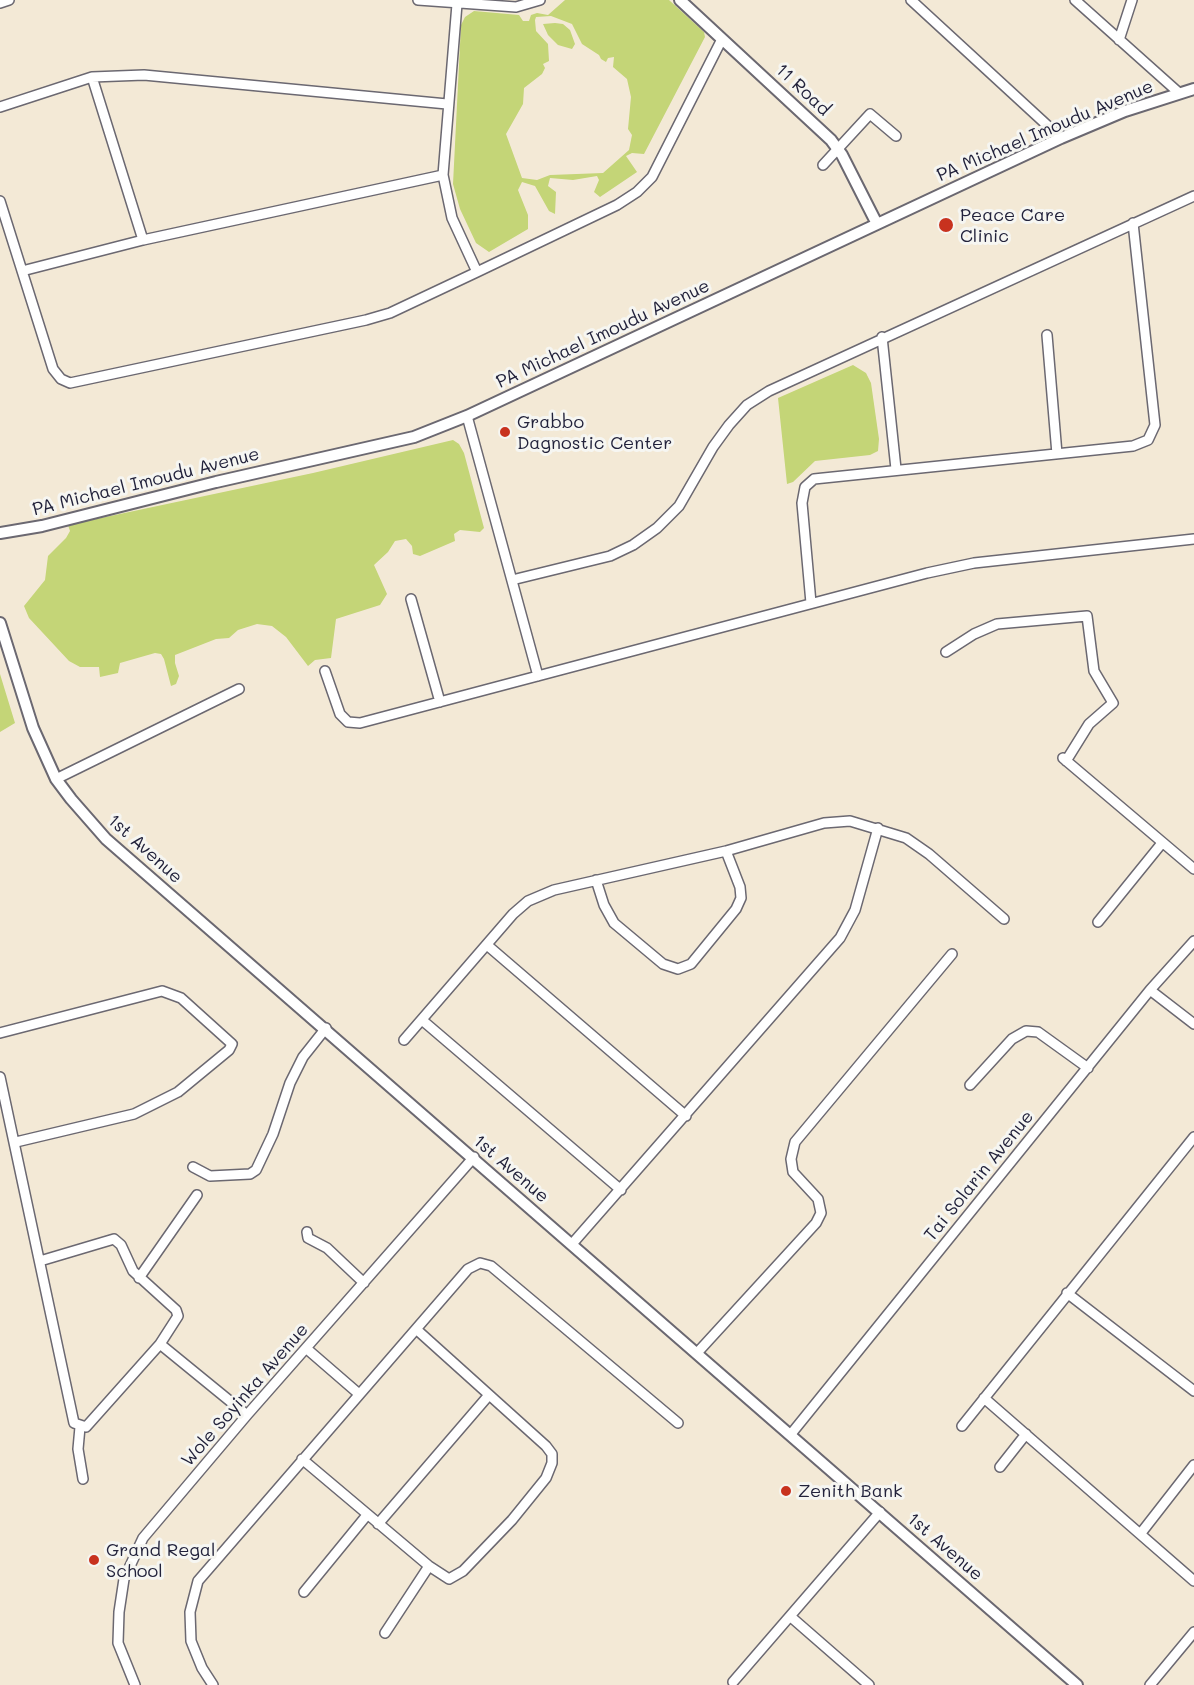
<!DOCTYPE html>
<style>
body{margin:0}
canvas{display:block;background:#f3e9d6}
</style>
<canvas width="1194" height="1685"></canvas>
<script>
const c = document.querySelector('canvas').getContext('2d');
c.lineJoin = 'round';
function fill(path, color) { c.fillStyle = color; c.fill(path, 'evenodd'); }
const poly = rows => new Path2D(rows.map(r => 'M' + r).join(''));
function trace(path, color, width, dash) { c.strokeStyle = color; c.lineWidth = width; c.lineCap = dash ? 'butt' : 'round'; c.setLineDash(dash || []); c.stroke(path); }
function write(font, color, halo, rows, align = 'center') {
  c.font = font + ' Mali,sans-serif'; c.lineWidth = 6; c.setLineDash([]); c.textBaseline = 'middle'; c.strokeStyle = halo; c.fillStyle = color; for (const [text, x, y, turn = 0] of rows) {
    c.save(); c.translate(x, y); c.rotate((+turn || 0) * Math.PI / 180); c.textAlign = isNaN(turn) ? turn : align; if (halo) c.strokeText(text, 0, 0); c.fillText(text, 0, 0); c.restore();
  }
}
fill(poly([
 [565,0,669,0,704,32,705,37,644,154,632,153,626,156,637,172,600,197,594,192,599,180,597,176,573,180,550,178,548,186,556,192,555,214,549,211,535,186,522,182,518,190,528,215,528,229,489,252,476,243,460,209,453,184,461,25,465,17,474,11,519,15,523,21,529,21,531,15,537,13,548,15],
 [551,16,572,24,582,44,599,55,601,59,606,62,608,58,614,57,613,67,627,79,631,97,628,129,632,135,629,150,603,173,550,175,537,180,522,178,506,134,523,104,524,88,542,74,545,68,543,64,549,61,548,44,536,31,535,20,536,17],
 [555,23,563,24,570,30,575,44,572,49,558,45,548,35,543,24],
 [853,365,866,373,871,383,879,439,878,451,870,455,815,461,793,482,787,484,778,398],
 [453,440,459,444,464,453,484,528,480,532,460,530,454,534,455,541,420,556,413,554,412,546,406,539,395,541,388,552,374,565,387,594,380,605,336,619,331,658,315,660,308,666,286,637,272,626,257,624,238,630,229,638,216,639,175,655,175,663,179,676,176,684,171,686,164,659,161,654,155,653,120,663,118,673,100,677,99,667,80,667,69,661,29,618,24,606,45,580,48,556,66,538,70,531,68,525,313,473],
 [0,674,15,723,0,732]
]), '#c4d577');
const minor = poly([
 [418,0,516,7,540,0],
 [911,0,1061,138],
 [1075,0,1178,92],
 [0,3,9,0],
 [457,4,443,175,452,218,477,272],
 [1119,40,1132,0],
 [92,77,143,240],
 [0,107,92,77,144,75,447,104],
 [823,165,870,114,896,136],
 [0,201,53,369,61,379,70,383,366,320,390,313,477,272,617,205,637,192,652,177,722,39],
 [22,271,143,240,443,175],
 [1047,335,1057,454],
 [882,337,896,469],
 [467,416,538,676],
 [512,580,610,556,633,545,657,528,679,506,713,447,729,425,747,405,769,391,1194,196],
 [411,599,440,702],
 [811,603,802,503,805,487,814,479,1133,446,1148,440,1155,425,1133,223],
 [946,652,974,634,997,624,1087,616,1094,671,1113,703,1089,724,1066,761],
 [325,671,340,714,348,722,360,723,927,573,974,563,1194,539],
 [1063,758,1194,869],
 [56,779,239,689],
 [596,880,604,905,614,923,663,964,678,969,691,964,736,909,741,898,740,887,726,851],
 [1098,922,1162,843],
 [487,945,686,1116],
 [1150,990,1194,1024],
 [422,1020,621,1190],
 [0,1033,162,991,181,998,232,1044,229,1050,178,1092,134,1114,16,1142],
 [404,1040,513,914,528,901,554,890,726,851,824,823,850,821,906,838,929,854,1004,919],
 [0,1077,74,1423,86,1427,160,1344,178,1316,176,1310,133,1271,121,1245,114,1239,40,1261],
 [970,1085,1012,1039,1026,1031,1038,1032,1088,1068],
 [193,1167,210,1176,250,1174,256,1170,273,1134,290,1083,303,1057,326,1028],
 [307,1232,308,1238,327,1248,364,1283],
 [572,1244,840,938,855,910,878,828],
 [139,1278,197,1195],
 [1067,1293,1194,1391],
 [160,1344,247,1415],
 [307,1349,359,1394],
 [697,1353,816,1223,821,1213,818,1199,793,1172,791,1159,795,1142,952,954],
 [984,1398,1194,1581],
 [962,1426,1194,1137],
 [80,1427,78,1449,83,1479],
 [791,1434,1150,990,1194,941],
 [302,1459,429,1566,449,1579,463,1571,512,1520,546,1478,552,1463,552,1454,546,1446,416,1329],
 [1000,1467,1026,1434],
 [378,1524,489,1395],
 [1141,1533,1194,1465],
 [304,1592,367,1515],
 [791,1617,869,1685],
 [385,1633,429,1566],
 [733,1682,880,1512],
 [135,1685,118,1643,119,1612,124,1579,143,1538,247,1415,474,1157],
 [213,1685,202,1668,191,1641,190,1612,198,1581,468,1269,480,1263,491,1266,678,1423],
 [1150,1685,1194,1632]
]);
const tertiary = poly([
 [680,0,831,140,842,155,877,224],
 [0,533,42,526,216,482,414,437,467,416,1061,138,1125,111,1194,89],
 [0,623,33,728,56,779,71,799,106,839,1077,1685]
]);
trace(minor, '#6b6871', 12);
trace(tertiary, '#6b6871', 14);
trace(minor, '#fff', 9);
trace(tertiary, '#fff', 10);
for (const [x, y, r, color] of [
 [946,225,8,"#c8321e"],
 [505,432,6,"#c8321e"],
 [786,1491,6,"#c8321e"],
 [94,1560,6,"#c8321e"]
]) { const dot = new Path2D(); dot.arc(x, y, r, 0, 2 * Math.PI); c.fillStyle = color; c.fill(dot); trace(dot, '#f6f6f2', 2); }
write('18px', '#22223b', '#f6f6f2', [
 ["11 Road",803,90,43],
 ["PA Michael Imoudu Avenue",1045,131,-23],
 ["PA Michael Imoudu Avenue",603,334,-25],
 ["PA Michael Imoudu Avenue",146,482,-14],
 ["1st Avenue",145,849,42],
 ["1st Avenue",511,1169,41],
 ["Tai Solarin Avenue",979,1176,-51],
 ["Wole Soyinka Avenue",245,1395,-49],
 ["1st Avenue",945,1547,41]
]);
write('18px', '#22223b', '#f6f6f2', [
 ["Peace Care",960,215],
 ["Clinic",960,236],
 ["Grabbo",517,422],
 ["Dagnostic Center",517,443],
 ["Zenith Bank",798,1491],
 ["Grand Regal",106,1550],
 ["School",106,1571]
], 'left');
</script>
